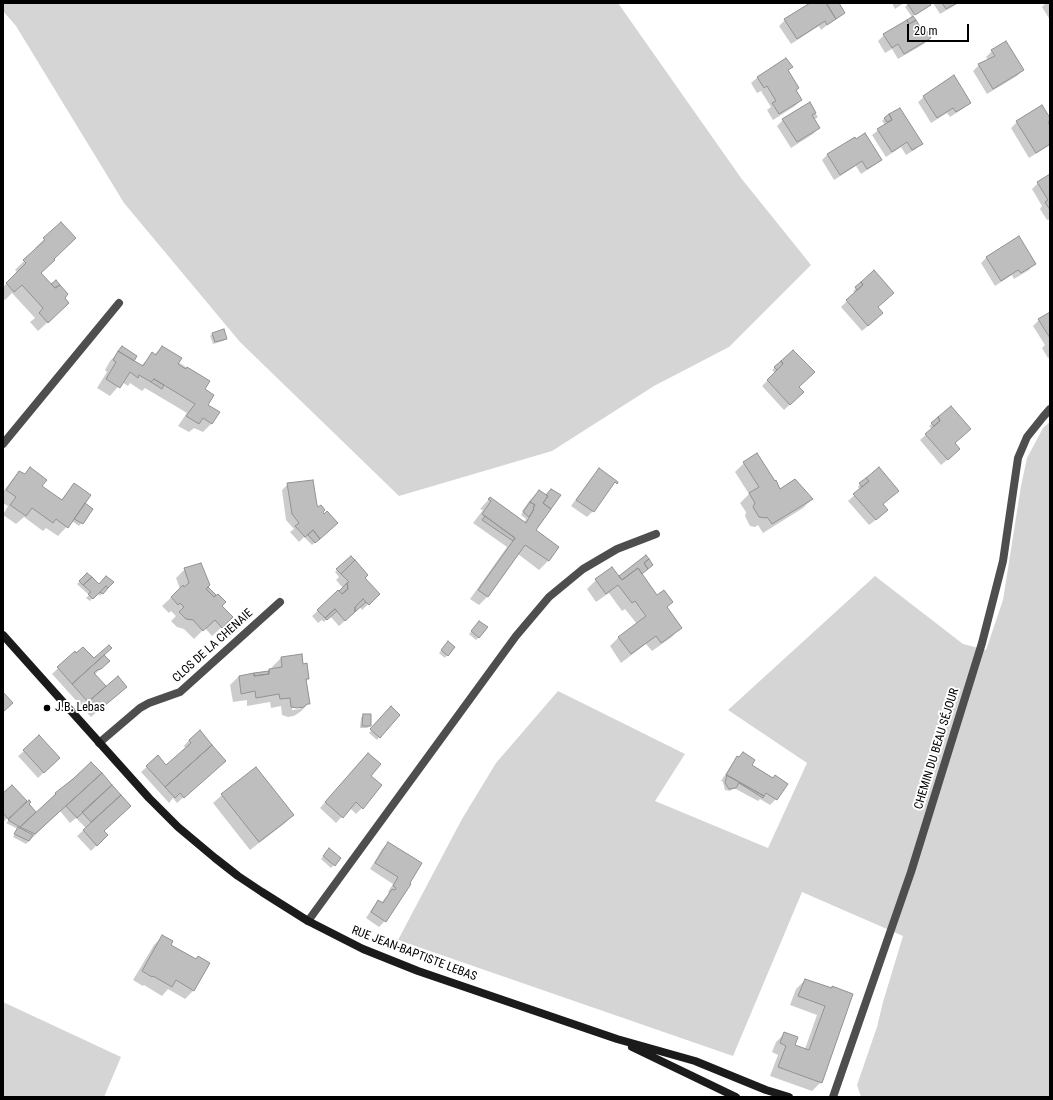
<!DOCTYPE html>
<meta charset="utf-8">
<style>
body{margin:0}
#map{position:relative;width:1053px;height:1100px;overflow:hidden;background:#fff;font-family:"Roboto Condensed",sans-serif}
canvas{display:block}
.frame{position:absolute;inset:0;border:4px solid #000;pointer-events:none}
.scale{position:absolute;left:907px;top:24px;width:62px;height:18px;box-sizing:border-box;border:2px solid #000;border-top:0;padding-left:5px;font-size:12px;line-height:14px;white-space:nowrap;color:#000;-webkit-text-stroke:3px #fff;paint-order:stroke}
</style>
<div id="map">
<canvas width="1053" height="1100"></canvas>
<div class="frame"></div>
<div class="scale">20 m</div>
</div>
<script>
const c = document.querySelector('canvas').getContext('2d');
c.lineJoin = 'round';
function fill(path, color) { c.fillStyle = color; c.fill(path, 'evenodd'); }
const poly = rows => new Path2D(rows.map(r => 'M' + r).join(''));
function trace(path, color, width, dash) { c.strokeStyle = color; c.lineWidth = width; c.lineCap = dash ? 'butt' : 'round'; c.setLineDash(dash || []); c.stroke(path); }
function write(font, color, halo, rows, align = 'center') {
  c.font = font + ' "Roboto Condensed",sans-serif'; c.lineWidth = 4; c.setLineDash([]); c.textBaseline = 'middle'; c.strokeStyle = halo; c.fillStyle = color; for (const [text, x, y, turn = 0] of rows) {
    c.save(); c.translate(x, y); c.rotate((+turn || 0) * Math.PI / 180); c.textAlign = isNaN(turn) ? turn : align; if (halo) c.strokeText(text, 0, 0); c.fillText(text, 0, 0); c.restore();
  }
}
fill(poly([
 [3,3,618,3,741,178,811,265,729,347,654,386,552,451,399,496,240,342,124,203,16,26,3,11],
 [1050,422,1050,1097,861,1097,857,1085,877,1027,883,1002,903,936,802,892,733,1056,398,940,462,819,496,763,558,691,685,754,655,801,768,848,807,763,728,710,875,576,963,644,986,650,1003,600,1021,486,1027,458,1043,428],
 [3,1002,121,1057,104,1097,3,1097]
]), '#d5d5d5');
fill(poly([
 [812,3,838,3,832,21,821,30,819,26,791,44,779,26,785,20],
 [892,3,904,3,895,9],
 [909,3,929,3,927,7,912,16,922,31,930,38,924,44,898,59,892,49,885,53,878,41,884,35,912,17,905,7],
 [933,3,959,3,940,14],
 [1046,3,1050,3,1050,20,1042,7],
 [992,51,1023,70,1017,76,987,94,973,71,979,65,988,60,986,57],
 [786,59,791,67,787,71,795,90,801,100,795,106,773,120,767,110,771,107,761,91,757,93,751,83,757,78],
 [924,97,970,103,964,108,950,117,947,113,931,123,918,102],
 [809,103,818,117,814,120,819,128,813,134,791,148,777,126,783,120],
 [1042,107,1050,120,1047,123,1050,128,1050,145,1029,158,1011,128,1017,122],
 [900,109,921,143,916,149,906,155,901,147,886,157,872,135,885,125,882,121,885,118],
 [855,140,881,160,875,165,861,174,856,166,834,180,822,160,828,154],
 [1050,175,1050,219,1047,220,1040,209,1042,206,1032,189,1038,183],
 [61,223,40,273,63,298,59,312,38,331,30,322,35,318,12,293,5,300,3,298,3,287,18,273,15,270,36,249,35,248],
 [987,257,1034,264,1029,270,1014,279,1012,275,995,286,981,263],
 [874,272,877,308,876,319,862,331,841,307,855,293,853,291],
 [1050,313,1050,357,1048,358,1042,348,1045,345,1033,326,1039,320],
 [213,333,226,339,223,341,213,344,210,336],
 [162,347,178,362,208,381,203,389,211,424,203,432,194,428,189,432,178,426,187,413,145,388,142,391,130,383,128,386,122,382,110,396,97,388,107,372,105,370,110,361,116,355,133,361,141,366,152,354,154,355],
 [793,351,798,387,803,392,784,410,762,386,775,373,772,370],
 [938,418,954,443,953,455,941,465,920,440,932,429,929,426],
 [744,463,780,490,812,499,803,508,763,533,758,525,755,527,750,526,745,516,746,512,740,503,749,494,735,472],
 [30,469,40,487,61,500,74,485,84,503,92,509,79,526,72,521,58,536,46,528,43,531,24,517,16,524,3,515,8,506,3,503,3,492,11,481,19,472,24,475],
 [599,470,614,481,593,511,587,517,571,506,593,476],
 [288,484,316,505,322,512,331,529,312,545,304,537,299,542,290,532,294,529,286,520,282,490],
 [860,484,882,505,881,516,869,525,848,501,860,490,858,487],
 [539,491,535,531,558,547,548,561,539,570,518,554,488,596,479,605,470,599,507,547,473,523,483,510,480,509,490,498,524,523,526,519,521,515,523,512,522,511,530,500],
 [351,557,364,578,379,594,362,610,360,607,339,626,330,616,324,622,322,620,318,623,312,616,343,588,336,580,339,577,335,572],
 [646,557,641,574,657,596,672,602,666,608,680,628,672,637,652,651,646,644,621,663,610,646,618,638,637,624,625,609,622,611,609,593,596,602,587,589,596,580,612,568,619,578],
 [185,569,207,587,216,597,221,606,223,626,212,636,205,628,194,639,184,629,177,627,171,621,176,616,171,611,169,613,162,606,180,589,176,578],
 [87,574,99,585,112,582,100,596,97,593,90,601,86,598,89,595,77,584],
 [477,625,479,637,476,640,469,634],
 [448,643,447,655,445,658,439,653],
 [75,652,76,654,94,659,103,655,103,667,94,675,106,688,120,692,91,717,52,674],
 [281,658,302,665,308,678,305,682,309,703,300,712,294,716,288,717,282,715,281,706,271,708,270,702,247,706,247,700,233,702,230,685,239,676,266,673,269,670,273,669,272,667],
 [300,707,300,709,292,710,292,708],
 [388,710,379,737,377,740,369,733],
 [363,715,370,726,367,728,360,728,361,718],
 [189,740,218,767,177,803,173,798,169,803,141,772,158,757,166,766,186,749,184,746],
 [24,751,59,758,38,778,18,756],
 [738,758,751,765,776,799,770,805,760,799,758,801,734,788,730,791,725,790,723,782,721,781,732,764],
 [362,760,369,776,362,808,356,814,350,808,336,823,320,808],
 [91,763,129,806,102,831,107,835,91,851,77,836,86,828,76,818,70,823,60,811,26,844,13,837,18,829,6,823,29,801,28,804,36,813,56,793],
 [3,795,25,801,3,822],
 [222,795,293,815,284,824,250,850,213,803],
 [388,843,420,863,385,921,379,927,366,918,373,907,378,902,381,903,389,893,388,892,393,884,370,869,382,849],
 [327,852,340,858,331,868,321,859],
 [163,936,169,945,193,991,185,999,168,989,162,996,144,985,143,986,133,980,154,945],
 [805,980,831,989,821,1082,812,1091,770,1076,778,1055,772,1052,776,1042,785,1033,794,1045,805,1049,817,1015,790,1005,796,989]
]), '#0003');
const building = poly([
 [810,3,826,3,836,19,827,25,825,21,797,39,784,19,810,3],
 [826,3,839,3,845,13,836,19,826,3],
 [907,3,930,3,931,5,915,15,907,3],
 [942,3,957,3,946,9,942,3],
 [913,16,916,20,909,24,907,20,913,16],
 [907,20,909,24,916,20,922,30,925,28,931,38,904,54,898,44,892,48,883,34,907,20],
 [1006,41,1024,70,993,89,978,64,995,56,991,50,1006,41],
 [786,58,793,67,788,70,799,88,796,90,802,100,779,114,772,103,776,101,767,86,764,88,757,77,786,58],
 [954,75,971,103,956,112,953,108,937,118,923,96,954,75],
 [810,102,816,113,812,115,820,128,797,142,782,119,810,102],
 [1042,105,1050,118,1050,121,1048,122,1050,126,1050,144,1036,153,1016,121,1042,105],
 [900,108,923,144,912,150,907,142,892,152,877,129,892,120,889,114,900,108],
 [889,114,892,120,887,122,884,118,889,114],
 [865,133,882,160,867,169,862,161,840,175,827,154,855,137,856,139,865,133],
 [1050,174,1050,210,1045,202,1048,200,1037,182,1050,174],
 [61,222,76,238,54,259,55,260,41,273,55,288,60,285,68,294,65,298,69,303,48,323,39,313,43,308,22,285,14,292,6,283,26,263,23,260,45,240,43,238,61,222],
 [1019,236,1036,264,1021,273,1018,270,1001,281,986,257,1019,236],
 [874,270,894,293,878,307,883,313,868,326,846,300,863,285,861,282,874,270],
 [56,280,60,285,55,288,51,284,56,280],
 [861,282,863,285,857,290,855,287,861,282],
 [1050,312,1050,338,1038,319,1050,312],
 [224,329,227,339,215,342,212,333,224,329],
 [122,346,137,356,134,361,118,351,122,346],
 [162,346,182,358,178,364,186,369,187,367,210,381,205,389,214,395,208,405,220,412,212,424,203,418,199,424,186,416,195,404,154,379,151,382,139,375,138,378,130,372,120,388,106,379,116,362,113,360,118,351,143,366,152,352,156,355,162,346],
 [793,350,815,372,799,387,804,392,790,405,767,380,783,364,781,361,793,350],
 [781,361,783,364,777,370,774,367,781,361],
 [154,379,164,385,162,389,151,382,154,379],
 [951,406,971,429,955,443,960,449,948,460,925,434,940,421,938,417,951,406],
 [938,417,940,421,934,426,931,423,938,417],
 [757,453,775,481,776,480,780,489,795,479,813,499,772,524,767,517,765,518,759,517,753,507,755,503,749,493,759,487,743,462,757,453],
 [30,467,47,480,42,486,62,500,74,483,91,495,68,528,56,519,53,523,32,508,26,516,10,505,16,497,6,490,19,471,25,474,30,467],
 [879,467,899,491,883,504,888,510,876,520,853,494,869,481,866,478,879,467],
 [599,468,618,482,617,484,615,482,594,512,576,500,599,468],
 [866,478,869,481,862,487,859,483,866,478],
 [313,480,317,505,318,507,321,505,325,510,323,512,324,514,327,511,338,523,320,539,313,530,305,537,295,526,299,523,292,514,287,483,313,480],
 [551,489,561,495,551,509,543,503,548,496,546,495,551,489],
 [539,490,548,496,543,503,551,509,536,530,559,547,549,561,525,545,488,597,478,590,515,538,482,514,491,501,488,499,490,497,526,523,534,509,533,508,535,505,530,502,539,490],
 [530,502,535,505,533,508,534,509,529,517,523,512,530,502],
 [85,503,93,509,83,524,74,519,85,503],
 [485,516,515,538,513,541,482,520,485,516],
 [313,530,320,539,315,543,308,535,313,530],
 [646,555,649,559,644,563,648,569,642,574,638,568,622,580,619,576,646,555],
 [351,556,355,560,341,574,336,569,351,556],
 [649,559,653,565,648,569,644,563,649,559],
 [355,560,368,575,365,578,380,594,369,605,363,599,355,607,355,612,345,621,335,609,325,618,317,610,338,590,342,594,348,589,347,583,349,582,341,574,355,560],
 [201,563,210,585,206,589,214,597,218,594,226,602,222,606,233,617,222,628,215,620,203,631,193,620,186,619,179,612,184,607,180,603,178,605,171,597,183,585,184,587,189,583,184,568,201,563],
 [612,567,622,580,638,568,657,595,664,590,673,602,667,607,682,628,661,643,656,636,631,654,618,637,646,616,635,601,632,603,618,585,606,594,595,579,612,567],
 [87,573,92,577,83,585,79,581,87,573],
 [106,576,114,582,108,588,106,586,93,599,88,594,91,592,83,585,92,577,99,584,106,576],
 [347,583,348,589,342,594,339,591,347,583],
 [106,586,108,588,103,594,100,592,106,586],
 [208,587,216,595,214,597,206,589,208,587],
 [363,599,366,602,355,612,355,607,363,599],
 [335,609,337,611,327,620,325,618,335,609],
 [479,621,488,627,479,638,471,631,479,621],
 [448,641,455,647,448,656,441,650,448,641],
 [109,645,112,648,72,684,57,667,75,651,76,653,83,647,94,658,109,645],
 [302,654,303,664,307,663,309,679,306,679,310,704,307,704,304,707,297,708,291,707,290,698,280,699,279,694,256,698,255,691,241,694,239,676,254,673,254,676,269,674,269,669,282,667,281,657,302,654],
 [104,655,110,661,101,669,97,670,94,673,106,686,88,702,72,684,104,655],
 [269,671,269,674,254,676,254,673,269,671],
 [118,676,127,687,97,712,88,702,118,676],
 [3,692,13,703,3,712,3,692],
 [391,706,400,715,380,738,370,729,391,706],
 [363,714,371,714,371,726,362,726,363,714],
 [200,730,212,745,165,787,146,766,158,755,166,765,191,743,189,740,200,730],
 [39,735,60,758,44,773,23,750,39,735],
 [212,745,226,761,184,798,180,793,175,798,165,787,212,745],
 [743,752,755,760,752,765,773,778,775,775,788,784,777,800,766,793,764,796,726,775,737,756,739,757,743,752],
 [368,753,381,764,371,776,382,785,363,809,356,802,343,818,325,802,368,753],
 [91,762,102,773,35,834,20,827,56,794,55,793,73,779,91,762],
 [256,767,294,815,259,842,221,794,256,767],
 [102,773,112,785,77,818,66,806,102,773],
 [727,775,764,796,763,798,739,783,736,788,729,789,725,783,727,775],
 [12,785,27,801,8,819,3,813,3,793,12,785],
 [112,785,121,795,91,822,82,812,112,785],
 [121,795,131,806,104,831,108,835,97,846,83,830,121,795],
 [29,800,31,802,29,804,36,812,20,827,8,820,29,800],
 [18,827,33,835,29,841,14,834,18,827],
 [388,842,422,863,410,883,411,884,386,922,371,912,378,900,383,903,392,889,395,890,396,888,393,886,398,877,375,863,388,842],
 [329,848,341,858,335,866,323,856,329,848],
 [162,935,173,941,171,945,196,959,198,956,210,963,194,991,176,980,172,987,153,976,152,977,142,971,162,935],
 [805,979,832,988,832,986,853,994,822,1083,778,1067,786,1046,780,1043,784,1032,798,1037,795,1045,809,1050,825,1006,798,996,805,979]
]);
fill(building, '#bebebe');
trace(building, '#929292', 1);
trace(poly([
 [3,444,119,303],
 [308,921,516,636,549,597,583,569,617,549,656,534]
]), '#4e4e4e', 8);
trace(poly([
 [99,743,140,708,149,703,180,692,280,602],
 [833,1097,911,872,982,643,1003,561,1018,458,1027,437,1043,417,1050,409]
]), '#4e4e4e', 8);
trace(poly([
 [3,635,149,798,178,827,215,858,238,876,262,892,308,921,363,949,418,971,617,1039,695,1061,766,1090,789,1097],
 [632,1047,736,1097]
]), '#1b1b1b', 8);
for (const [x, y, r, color] of [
 [47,708,4,"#000"]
]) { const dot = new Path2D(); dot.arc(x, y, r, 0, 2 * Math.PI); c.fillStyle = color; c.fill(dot); trace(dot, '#fff', 1.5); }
write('12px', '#000', '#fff', [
 ["CLOS DE LA CHENAIE",213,646,-42],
 ["CHEMIN DU BEAU SÉJOUR",937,749,-73],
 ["RUE JEAN-BAPTISTE LEBAS",414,954,21]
]);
write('12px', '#000', '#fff', [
 ["J.B. Lebas",55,708]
], 'left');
</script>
